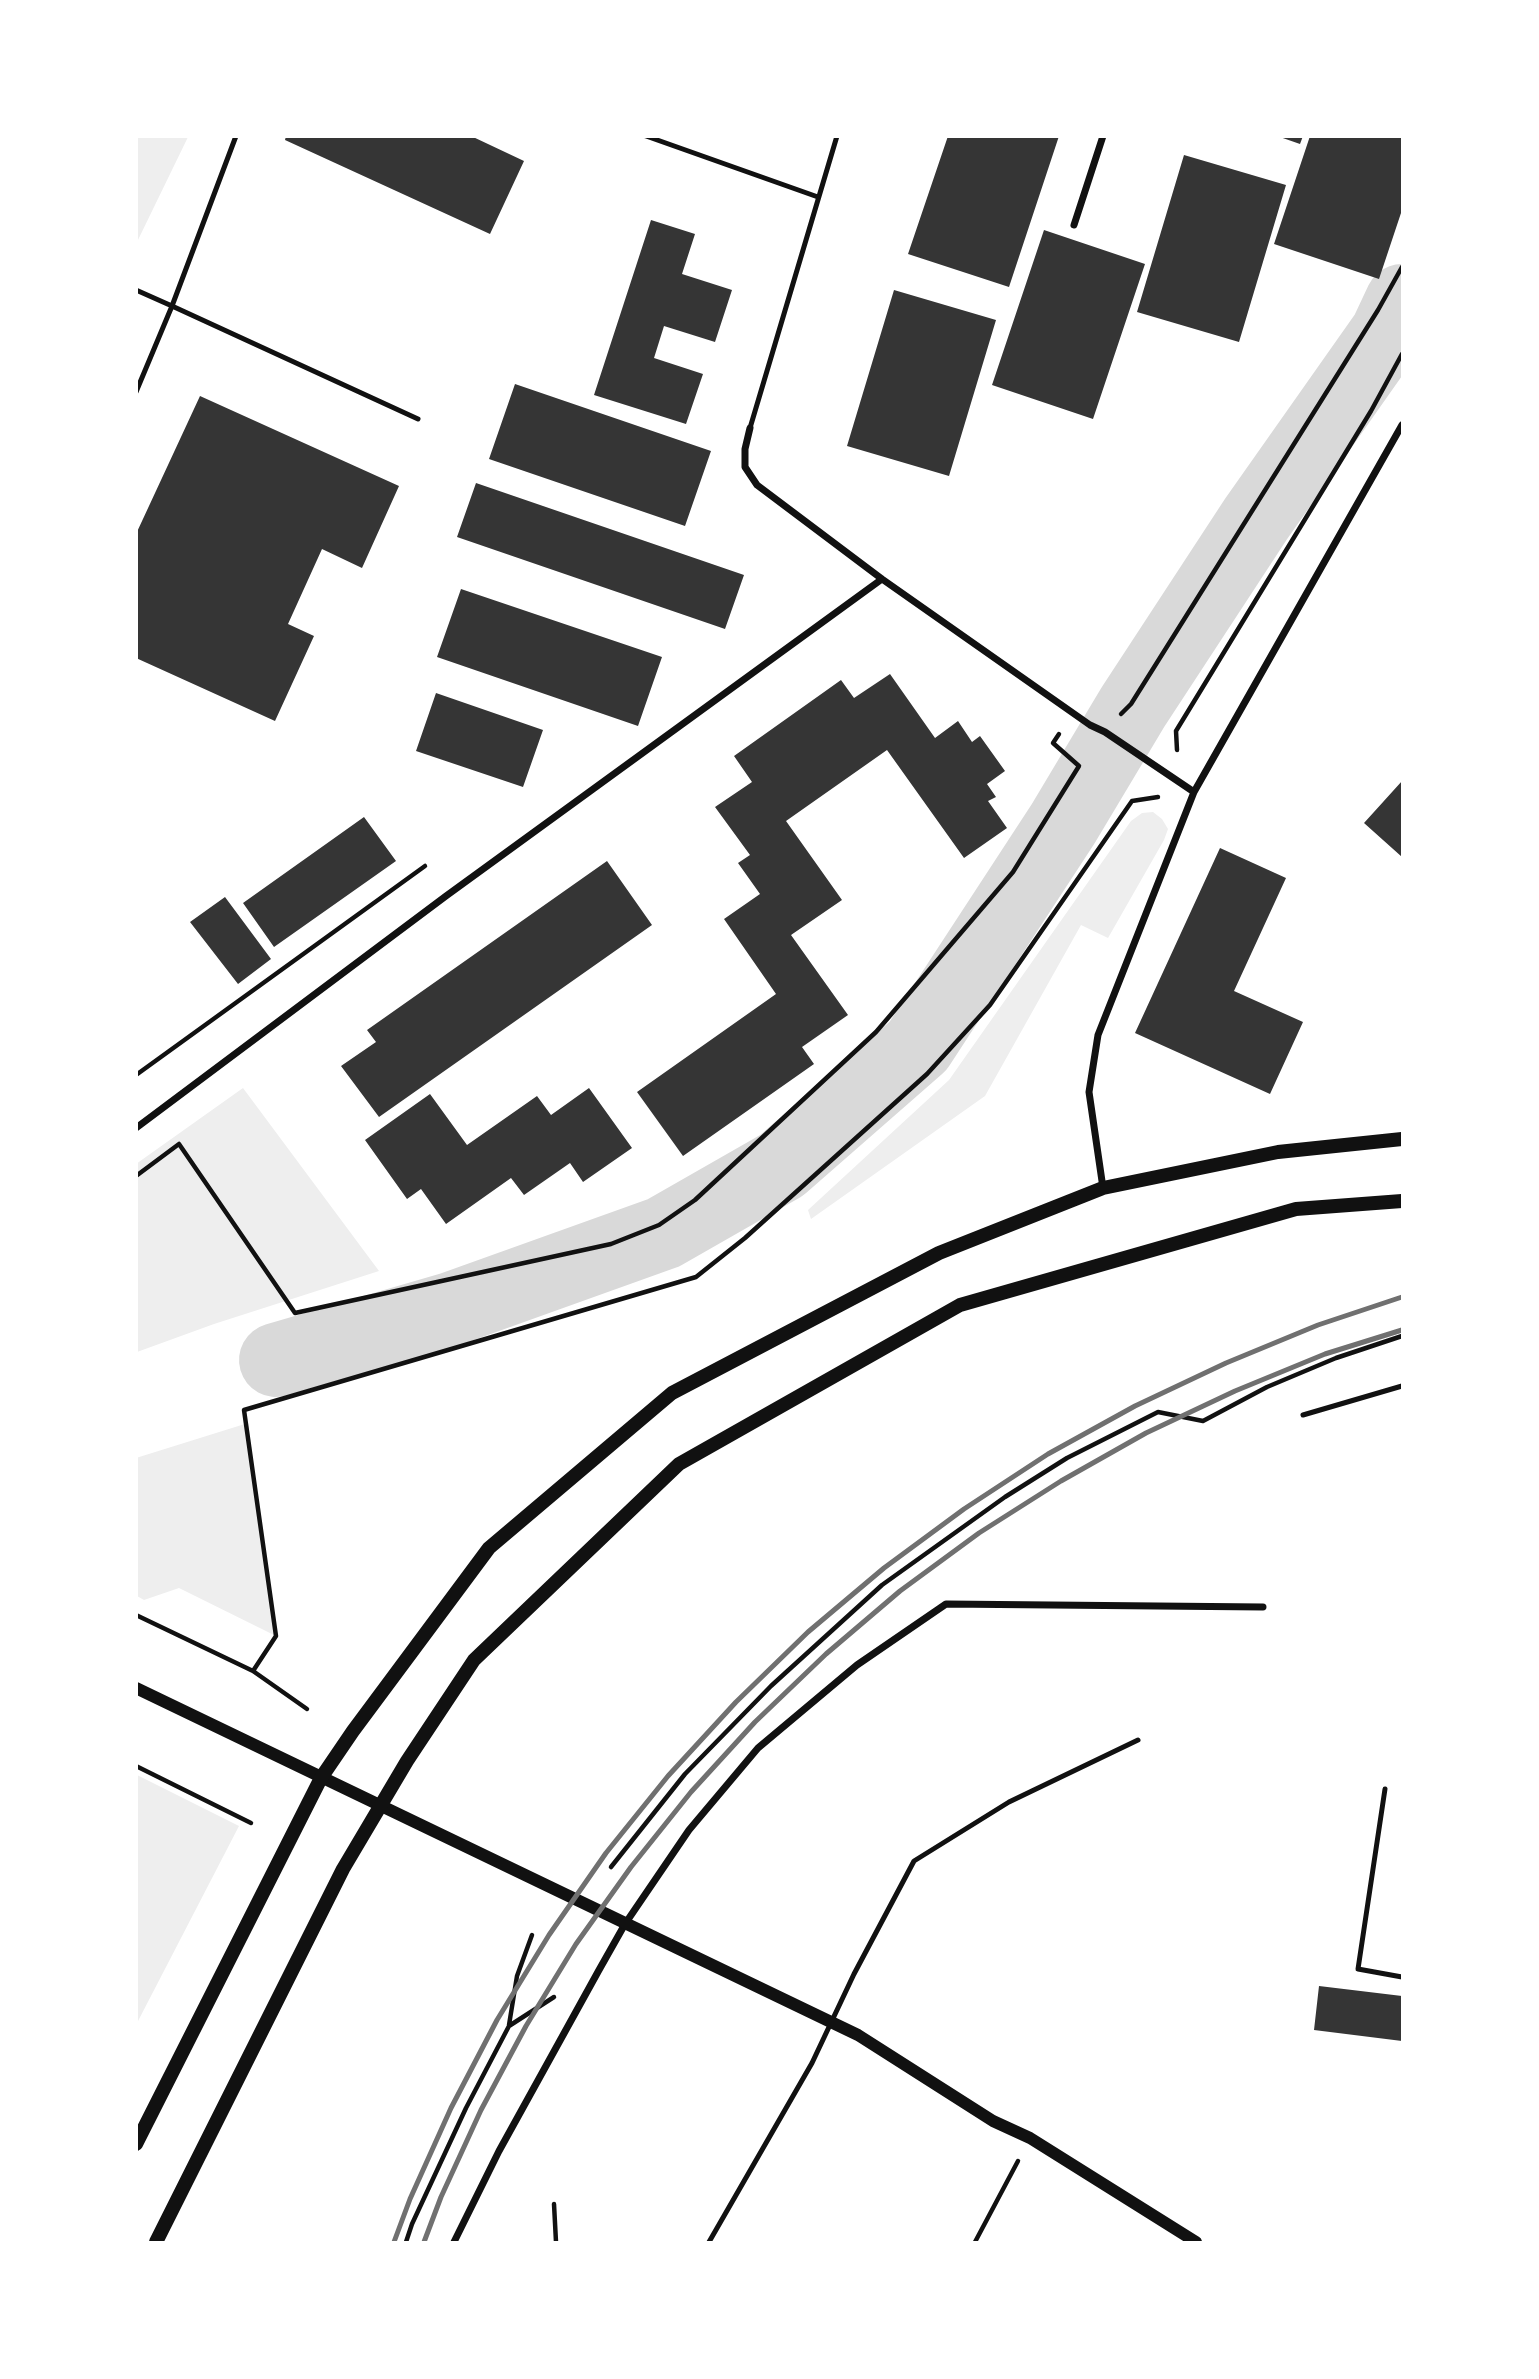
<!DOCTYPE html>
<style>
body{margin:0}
#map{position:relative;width:1539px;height:2379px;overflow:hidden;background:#fff;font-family:Inter,sans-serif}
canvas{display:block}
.frame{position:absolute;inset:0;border:138px solid #fff;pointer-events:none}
</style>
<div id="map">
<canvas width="1539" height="2379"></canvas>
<div class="frame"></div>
</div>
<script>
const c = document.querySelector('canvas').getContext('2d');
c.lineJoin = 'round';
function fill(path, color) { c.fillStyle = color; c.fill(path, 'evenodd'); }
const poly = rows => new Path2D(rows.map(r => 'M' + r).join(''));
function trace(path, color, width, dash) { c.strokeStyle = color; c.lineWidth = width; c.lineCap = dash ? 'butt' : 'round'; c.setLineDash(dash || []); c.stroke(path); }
fill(poly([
 [137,136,188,137,137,242,136,137],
 [1153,812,1162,819,1168,829,1164,840,1108,938,1081,925,985,1096,811,1219,808,1210,949,1080,1131,821,1142,813],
 [243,1088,379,1271,214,1324,137,1352,136,1164],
 [248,1423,276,1636,179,1588,144,1600,137,1596,136,1458],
 [137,1775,239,1826,137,2023]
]), '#eee');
trace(poly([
 [276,1360,451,1309,663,1233,782,1165,918,1046,1063,824,1133,707,1256,519,1387,333,1402,301]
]), '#d9d9d9', 74);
fill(poly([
 [286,136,471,136,524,161,490,234,285,140],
 [948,136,1059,136,1009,287,908,254],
 [1277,136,1303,136,1300,144],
 [1310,136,1402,136,1402,210,1379,279,1274,244],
 [1184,155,1286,185,1239,342,1137,312],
 [651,220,695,234,682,274,732,290,715,342,664,326,654,358,703,374,686,424,594,395],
 [1044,230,1145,264,1093,419,992,385],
 [894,290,996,320,949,476,847,446],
 [515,384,711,451,685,526,489,459],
 [200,396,399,486,362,568,322,549,288,624,314,636,275,721,136,658,136,534],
 [476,483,744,575,725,629,457,537],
 [461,589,662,657,638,726,437,657],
 [890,674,935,738,958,721,972,742,980,736,1005,771,987,784,996,797,988,801,1007,828,964,858,887,750,786,821,842,900,791,935,848,1015,802,1047,814,1064,683,1156,637,1092,776,994,724,919,760,894,738,863,750,855,715,807,752,782,734,756,841,680,854,698],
 [436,693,543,730,523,787,416,751],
 [1402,781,1402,857,1364,823],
 [364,817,396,861,274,947,243,903],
 [1220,848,1286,878,1234,991,1303,1022,1270,1094,1135,1033],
 [607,861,652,925,379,1117,341,1066,376,1042,367,1030],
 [225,897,271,959,238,984,190,922],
 [589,1088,632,1148,583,1182,570,1163,524,1195,511,1178,446,1224,421,1189,407,1199,365,1140,430,1094,467,1145,537,1096,551,1115],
 [1319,1986,1402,1996,1402,2041,1314,2030]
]), '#353535');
trace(poly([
 [1121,714,1131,704,1378,310,1402,267],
 [1177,750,1176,731,1371,411,1402,354],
 [136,1075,425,866],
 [136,1176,179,1144,295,1313,611,1244,659,1225,695,1200,876,1032,1013,872,1079,766,1053,743,1059,734],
 [136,1615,253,1671,307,1709],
 [253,1671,276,1636,244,1410,696,1277,745,1238,927,1074,990,1005,1132,801,1158,797],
 [136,1766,251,1823],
 [611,1867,685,1774,771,1686,882,1585,1005,1497,1067,1458,1158,1412,1203,1421,1267,1387,1336,1358,1402,1336],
 [509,2025,517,1976,532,1935],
 [554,2204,556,2242],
 [406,2242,412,2224,466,2108,509,2026,554,1997],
 [975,2242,1018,2161]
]), '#111', 4.5);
trace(poly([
 [236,136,172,306,418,419],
 [646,136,818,197],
 [136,290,172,306,136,392],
 [750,428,837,136],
 [1303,1415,1402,1386],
 [1385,1789,1358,1969,1402,1977],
 [709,2242,812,2063,854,1974,914,1861,1009,1802,1138,1740]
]), '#111', 5);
trace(poly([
 [1074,225,1103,136],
 [750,428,745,449,745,467,757,485,882,579,1090,725,1105,732,1194,792],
 [136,1128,446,896,882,579],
 [1103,1188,1089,1092,1098,1035,1194,792,1402,425],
 [454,2242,499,2151,599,1970,625,1924,689,1830,758,1748,857,1665,946,1604,1263,1607]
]), '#111', 7);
trace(poly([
 [136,1688,858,2035,993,2121,1030,2138,1196,2242]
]), '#111', 12);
trace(poly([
 [136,2144,321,1778,353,1731,489,1548,672,1393,939,1253,1103,1188,1278,1152,1402,1139],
 [156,2242,343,1869,407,1761,474,1660,679,1464,960,1305,1296,1209,1402,1201]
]), '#111', 14);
trace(poly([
 [394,2242,410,2199,451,2108,497,2020,549,1935,606,1853,668,1776,736,1702,808,1632,884,1568,964,1509,1048,1454,1135,1406,1226,1363,1318,1325,1402,1297],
 [424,2242,441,2197,481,2110,526,2026,576,1944,631,1867,691,1792,755,1722,826,1654,900,1591,979,1533,1061,1481,1146,1433,1235,1391,1325,1354,1402,1330]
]), '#707070', 5);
</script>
